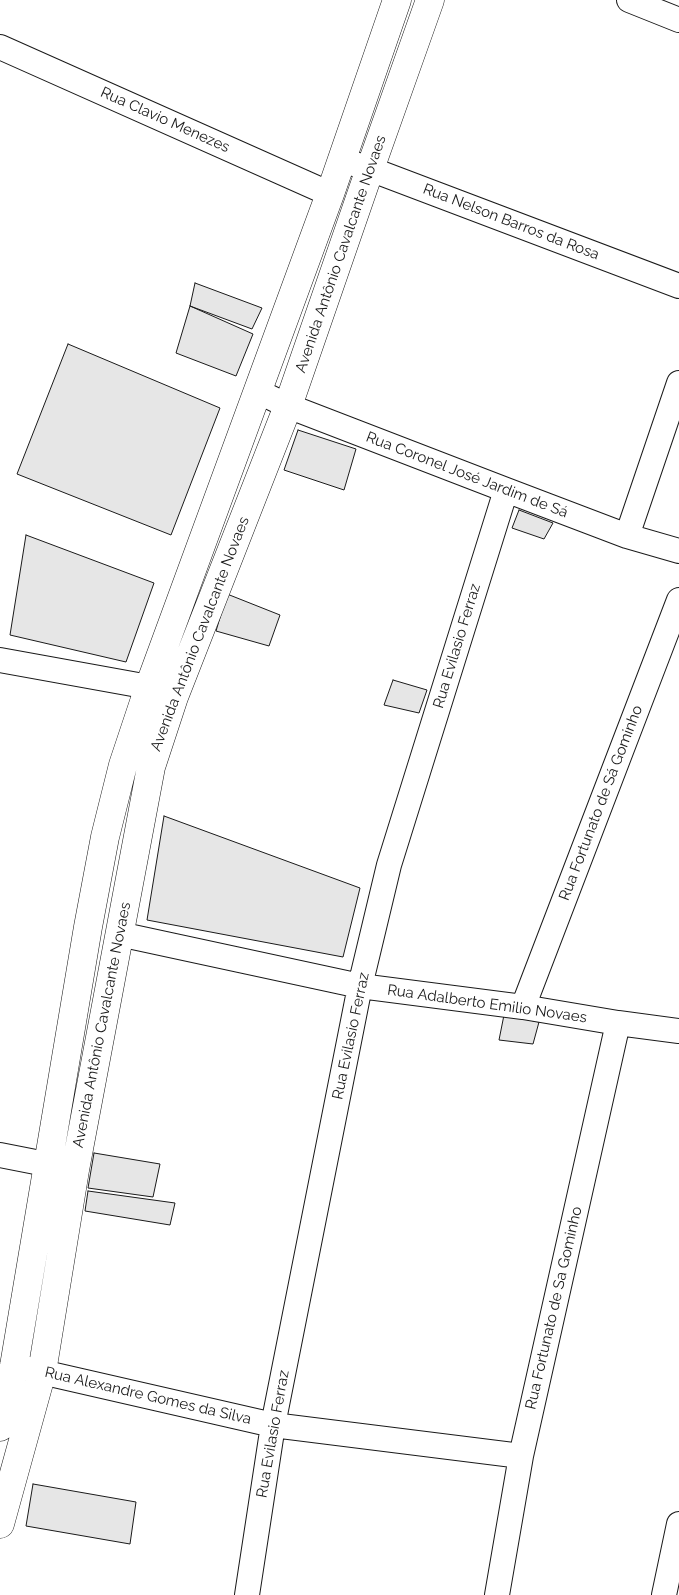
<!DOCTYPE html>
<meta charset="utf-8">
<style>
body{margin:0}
canvas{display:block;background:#fff}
</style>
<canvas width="679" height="1595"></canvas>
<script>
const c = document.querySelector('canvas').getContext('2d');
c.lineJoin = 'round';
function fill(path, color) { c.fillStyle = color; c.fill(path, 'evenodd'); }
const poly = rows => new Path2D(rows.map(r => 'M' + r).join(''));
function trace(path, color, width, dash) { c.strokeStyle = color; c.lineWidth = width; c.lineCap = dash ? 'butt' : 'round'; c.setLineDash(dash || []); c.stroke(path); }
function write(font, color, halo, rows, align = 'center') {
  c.font = font + ' Raleway,sans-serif'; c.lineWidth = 4; c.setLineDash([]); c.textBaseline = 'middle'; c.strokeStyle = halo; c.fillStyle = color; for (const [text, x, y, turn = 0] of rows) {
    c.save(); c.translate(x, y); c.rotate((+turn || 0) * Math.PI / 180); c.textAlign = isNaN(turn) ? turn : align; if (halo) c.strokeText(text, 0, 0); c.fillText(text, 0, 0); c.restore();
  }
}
const building = poly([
 [195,283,262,308,252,329,190,306,195,283],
 [190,306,253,334,236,376,176,353,190,306],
 [68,344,220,408,171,535,17,474,68,344],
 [298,430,356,449,344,490,284,470,298,430],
 [519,510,553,523,544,539,512,528,519,510],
 [26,535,154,583,126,662,10,635,26,535],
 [227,594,280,615,269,646,216,631,227,594],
 [393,680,427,690,419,713,384,705,393,680],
 [164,816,360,888,343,957,147,920,164,816],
 [504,1015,539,1022,533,1044,499,1040,504,1015],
 [94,1153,160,1164,153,1197,88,1188,94,1153],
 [88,1191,175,1203,170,1225,85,1211,88,1191],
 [33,1484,136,1502,130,1544,26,1526,33,1484]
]);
fill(building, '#e6e6e6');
trace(building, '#1a1a1a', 1);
const minor = poly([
 [629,0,679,20],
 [0,47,330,194],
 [342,160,370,169,679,286],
 [257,391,288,406,506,490,627,536,679,551],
 [627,536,679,383],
 [0,660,149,687,167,694],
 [119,934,360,986,523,1007,618,1023,679,1031],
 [523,1007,679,600],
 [0,1155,66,1168],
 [24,1368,273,1425,521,1456],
 [247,1595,273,1425,360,986,389,865,506,490],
 [497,1595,521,1456,618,1023],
 [664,1595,679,1524]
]);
const tertiary = poly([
 [0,1427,14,1366,88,927,105,837,123,765,149,687,330,194,397,0],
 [0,1524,42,1372,75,1170,151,767,174,697,288,406,370,169,430,0]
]);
trace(minor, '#1a1a1a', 26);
trace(tertiary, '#1a1a1a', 29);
trace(minor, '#fff', 24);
trace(tertiary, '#fff', 28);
write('15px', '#1a1a1a', '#fff', [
 ["Rua Clavio Menezes",165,120,24],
 ["Rua Nelson Barros da Rosa",511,222,21],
 ["Avenida Antônio Cavalcante Novaes",341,254,-71],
 ["Rua Coronel José Jardim de Sá",467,475,21],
 ["Avenida Antônio Cavalcante Novaes",200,634,-69],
 ["Rua Evilasio Ferraz",457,646,-73],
 ["Rua Fortunato de Sá Gominho",601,803,-69],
 ["Rua Adalberto Emilio Novaes",487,1004,8],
 ["Avenida Antônio Cavalcante Novaes",102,1025,-79],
 ["Rua Evilasio Ferraz",351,1036,-78],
 ["Rua Fortunato de Sa Gominho",554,1308,-77],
 ["Rua Alexandre Gomes da Silva",148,1396,13],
 ["Rua Evilasio Ferraz",273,1434,-80]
]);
</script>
